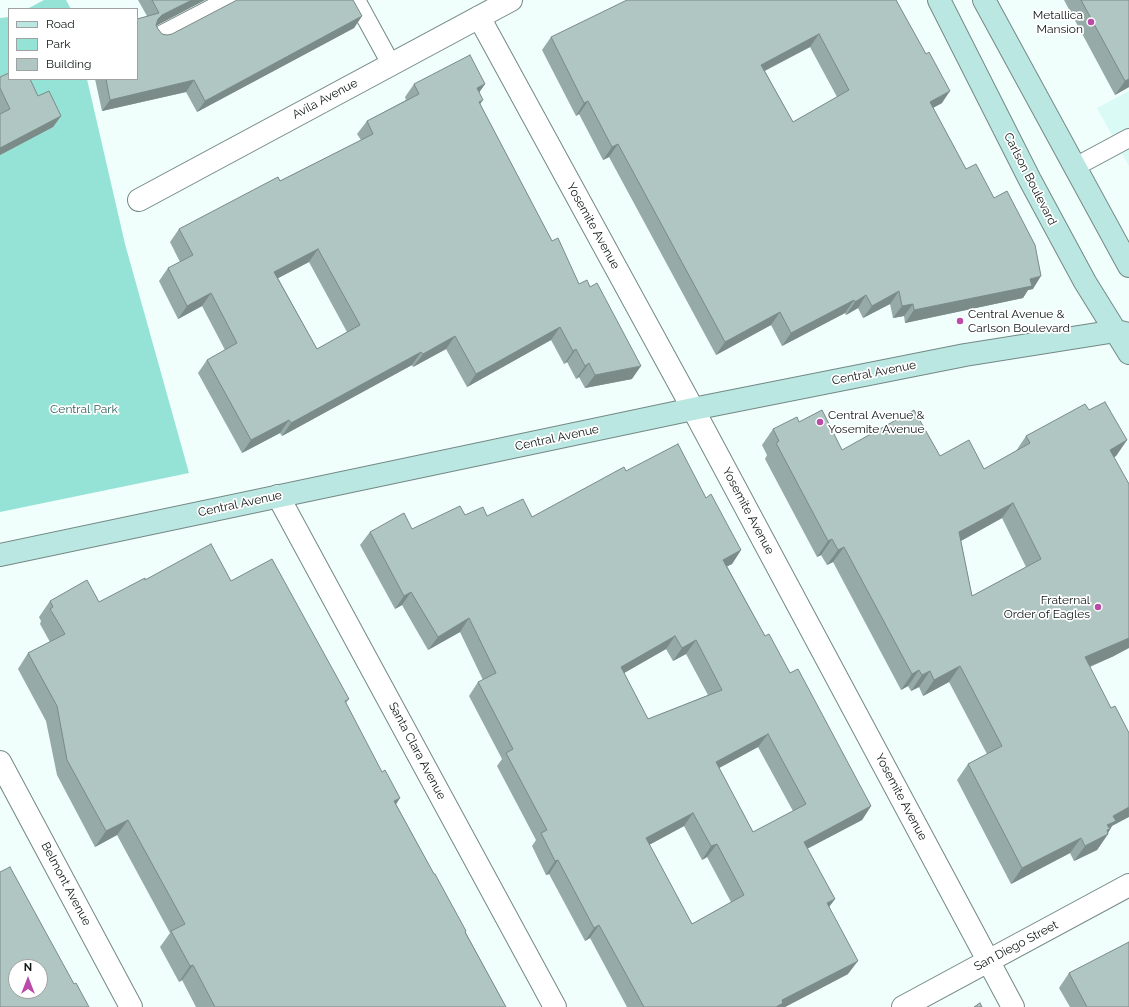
<!DOCTYPE html>
<style>
body{margin:0}
#map{position:relative;width:1129px;height:1007px;overflow:hidden;background:#f0fefc;font-family:Raleway,sans-serif}
canvas{display:block}
.legend{position:absolute;left:8px;top:8px;width:130px;height:72px;box-sizing:border-box;background:#fff;border:1px solid #9fa2a1;margin:0;padding:5px 7px;list-style:none;font-size:12px;color:#0e1715}
.legend li{display:flex;align-items:center;gap:8px;height:20px}
.legend b{width:20px;border:1px solid #9fa2a1}
.north{position:absolute;left:8px;top:959px;width:40px;height:40px;box-sizing:border-box;background:#fff;border:1px solid #9fa2a1;border-radius:50%;rotate:0deg;font-size:11px;font-weight:700;line-height:16px;text-align:center;color:#0e1715}
.north::after{content:'';display:block;margin:auto;width:14px;height:18px;background:#ba4ba8;clip-path:polygon(50% 0,100% 100%,50% 72%,0 100%)}
</style>
<div id="map">
<canvas width="1129" height="1007"></canvas>
<ul class="legend">
<li><b style="height:5px;background:#bbe7e2"></b>Road</li>
<li><b style="height:11px;background:#95e3d7"></b>Park</li>
<li><b style="height:11px;background:#afc6c2"></b>Building</li>
</ul>
<div class="north">N</div>
</div>
<script>
const c = document.querySelector('canvas').getContext('2d');
c.lineJoin = 'round';
function fill(path, color) { c.fillStyle = color; c.fill(path, 'evenodd'); }
const poly = rows => new Path2D(rows.map(r => 'M' + r).join(''));
function trace(path, color, width, dash) { c.strokeStyle = color; c.lineWidth = width; c.lineCap = dash ? 'butt' : 'round'; c.setLineDash(dash || []); c.stroke(path); }
function write(font, color, halo, rows, align = 'center') {
  c.font = font + ' Raleway,sans-serif'; c.lineWidth = 3.5; c.setLineDash([]); c.textBaseline = 'middle'; c.strokeStyle = halo; c.fillStyle = color; for (const [text, x, y, turn = 0] of rows) {
    c.save(); c.translate(x, y); c.rotate((+turn || 0) * Math.PI / 180); c.textAlign = isNaN(turn) ? turn : align; if (halo) c.strokeText(text, 0, 0); c.fillText(text, 0, 0); c.restore();
  }
}
fill(poly([
 [1129,91,1129,166,1097,108]
]), '#dafbf5');
fill(poly([
 [44,0,66,0,71,9,27,9],
 [9,17,9,79,87,79,125,244,189,473,0,512,0,18]
]), '#95e3d7');
const lane = poly([
 [356,0,391,64],
 [159,36,228,0],
 [1075,167,1129,138]
]);
const street = poly([
 [479,17,693,409,1013,1007],
 [139,200,511,0],
 [278,496,555,1007],
 [0,762,131,1007],
 [903,1007,1129,885]
]);
const secondary = poly([
 [939,0,1030,180,1085,282,1129,353],
 [984,0,1129,266],
 [0,555,693,409,965,355,1116,331,1129,334]
]);
trace(lane, '#738985', 20);
trace(street, '#738985', 24);
trace(secondary, '#738985', 24);
trace(lane, '#fff', 18);
trace(street, '#fff', 22);
trace(secondary, '#bbe7e2', 22);
fill(poly([
 [138,0,205,0,157,25,158,29,162,34,167,35,362,16,354,28,197,112,186,92,102,111,95,79,137,79,147,16],
 [896,0,942,103,933,108,966,169,1033,289,1028,290,1023,298,905,323,904,316,893,318,890,304,863,318,858,308,846,315,845,313,782,346,771,325,716,355,609,157,603,160,579,114,576,116,542,50,551,37],
 [810,47,837,97,793,122,765,71],
 [1064,0,1129,0,1129,87,1115,95],
 [0,77,38,96,61,116,53,127,0,155],
 [414,84,485,84,479,92,480,104,552,241,579,284,632,379,585,388,579,377,576,379,567,362,564,364,551,340,467,387,446,349,413,367,412,365,282,436,280,433,242,453,198,373,207,360,225,350,202,306,178,319,159,281,168,268,180,262,170,242,179,229,280,181,361,140,357,134,367,121,406,100,405,97],
 [309,262,347,332,317,349,278,278],
 [1089,410,1127,440,1116,456,1114,457,1114,656,1090,667,1112,826,1108,833,1108,834,1097,850,1074,861,1070,853,1011,884,957,780,968,764,987,754,949,682,923,696,919,687,911,691,908,686,901,690,833,562,827,565,821,555,817,557,765,459,767,455,762,445,773,429,799,422,842,450,940,456,984,469,1016,451,1026,436],
 [1002,518,1026,567,972,596,961,541],
 [626,471,706,498,741,550,732,564,727,566,765,636,790,673,871,806,862,820,807,849,835,899,829,907,848,974,785,1007,627,1007,590,938,585,941,549,874,546,875,532,846,536,840,497,766,502,759,469,696,478,682,483,680,460,632,428,650,402,605,395,609,360,545,370,532,412,529,465,515,487,516,532,517],
 [666,649,673,661,686,654,708,695,648,719,624,673],
 [758,747,793,811,753,832,719,768],
 [684,826,702,860,707,857,731,902,692,924,649,845],
 [145,580,231,581,349,699,346,703,396,804,434,874,466,931,466,933,506,1007,196,1007,182,980,179,982,160,947,170,933,117,835,95,847,57,775,46,721,18,669,28,653,50,642,40,624,41,621,39,617,50,601,99,602],
 [1069,973,1129,1007,1070,1007,1059,988]
]), '#96aaa7');
fill(poly([
 [192,0,205,0,154,27,158,19,162,15],
 [362,16,354,28,197,112,205,101],
 [819,34,810,47,752,77,761,65],
 [1129,79,1129,87,1115,95,1125,81],
 [194,80,186,92,102,111,110,100],
 [485,84,476,97,477,88],
 [950,91,942,103,921,114,930,102],
 [483,100,474,113,479,102],
 [588,101,579,114,576,116,584,103],
 [61,116,53,127,0,155,0,148],
 [618,144,609,157,603,160,612,147],
 [318,249,309,262,265,285,274,272],
 [1041,276,1033,289,1028,290,1023,298,905,323,914,310],
 [899,291,890,304,863,318,872,306],
 [211,293,202,306,178,319,187,306],
 [866,295,858,308,846,315,855,302],
 [854,300,845,313,782,346,791,333],
 [913,304,904,316,893,318,902,306],
 [780,312,771,325,716,355,725,342],
 [560,327,551,340,467,387,476,374],
 [455,336,446,349,413,367,423,354],
 [576,349,567,362,564,364,573,351],
 [421,352,412,365,282,436,291,423],
 [589,363,579,377,576,379,585,366],
 [641,366,632,379,585,388,595,375],
 [289,420,280,433,242,453,251,440],
 [1127,440,1116,456,1099,465,1110,450],
 [1013,503,1002,518,948,548,959,532],
 [832,539,821,555,817,557,828,541],
 [844,547,833,562,827,565,838,550],
 [741,550,732,564,714,573,723,560],
 [411,592,402,605,395,609,404,596],
 [469,618,460,632,428,650,438,637],
 [675,636,666,649,612,680,621,667],
 [1129,638,1129,648,1114,656,1074,673,1085,657],
 [696,640,686,654,673,661,682,648],
 [960,666,949,682,923,696,934,680],
 [919,670,908,686,901,690,912,674],
 [930,671,919,687,911,691,922,675],
 [768,734,758,747,706,775,716,762],
 [400,798,390,814,394,801],
 [871,806,862,820,795,855,804,842],
 [1129,807,1129,817,1112,826,1106,836,1108,834,1097,850,1074,861,1085,846,1113,816],
 [693,813,684,826,636,852,646,838],
 [128,820,117,835,95,847,106,831],
 [1081,838,1070,853,1011,884,1022,868],
 [717,844,707,857,702,860,711,846],
 [558,860,549,874,546,875,555,861],
 [835,899,825,912,827,903],
 [599,925,590,938,585,941,594,928],
 [858,961,848,974,785,1007,776,1007,782,1000],
 [193,965,182,980,179,982,190,966]
]), '#7a8b88');
const building = poly([
 [152,0,192,0,162,15,158,19,156,25,158,29,162,34,167,35,172,34,237,0,353,0,362,16,205,101,194,80,110,100,106,79,137,79,137,19,159,13,152,0],
 [627,0,896,0,926,54,929,52,950,91,930,102,966,169,976,164,994,198,1007,191,1035,245,1041,276,1030,279,1032,286,914,310,913,304,902,306,899,291,872,306,866,295,855,302,854,300,791,333,780,312,725,342,618,144,612,147,588,101,584,103,551,37,627,0],
 [819,34,849,90,793,122,761,65,819,34],
 [1081,0,1129,0,1129,79,1125,81,1081,0],
 [470,55,485,84,477,88,483,100,479,102,552,241,558,238,579,284,587,280,590,287,597,283,641,366,595,375,589,363,585,366,576,349,573,351,560,327,476,374,455,336,423,354,421,352,291,423,289,420,251,440,207,360,237,343,211,293,187,306,168,268,193,255,179,229,278,177,280,181,373,134,367,121,419,94,414,84,470,55],
 [318,249,360,325,317,349,274,272,318,249],
 [9,73,9,79,30,79,38,96,49,91,61,116,0,148,0,114,10,109,0,88,0,77,9,73],
 [1105,402,1127,440,1110,450,1129,484,1129,638,1085,657,1111,708,1115,706,1129,733,1129,807,1113,816,1116,821,1107,825,1110,829,1107,830,1108,834,1085,846,1081,838,1022,868,968,764,1002,746,960,666,934,680,930,671,922,675,919,670,912,674,844,547,838,550,832,539,828,541,776,443,779,441,773,429,797,417,799,422,822,410,842,450,914,410,940,456,969,440,984,469,1030,443,1026,436,1085,404,1089,410,1105,402],
 [1013,503,1041,559,972,596,959,532,1013,503],
 [678,444,706,498,711,494,741,550,723,560,765,636,769,634,790,673,798,669,871,806,804,842,835,899,827,903,858,961,782,1000,783,1003,776,1007,644,1007,599,925,594,928,558,860,555,861,541,833,547,830,506,753,513,749,478,682,496,673,469,618,438,637,411,592,404,596,370,532,404,513,412,529,460,506,465,515,483,507,487,516,523,499,532,517,624,467,626,471,678,444],
 [675,636,682,648,696,640,722,690,648,719,621,667,675,636],
 [768,734,806,804,753,832,716,762,768,734],
 [693,813,711,846,717,844,744,895,692,924,646,838,693,813],
 [211,544,231,581,272,559,349,699,345,701,382,772,385,770,400,798,394,801,434,874,435,874,466,931,465,932,506,1007,215,1007,193,965,190,966,171,931,185,924,128,820,106,831,67,760,57,706,28,653,65,634,50,609,53,607,50,601,87,580,99,602,145,578,145,580,211,544],
 [10,867,74,984,76,983,89,1007,0,1007,0,872,10,867],
 [16,967,40,967,40,991,16,991,16,967],
 [1129,942,1129,1007,1087,1007,1069,973,1129,942],
 [980,1003,982,1007,974,1007,980,1003]
]);
fill(building, '#afc6c2');
trace(building, '#7a8b88', 1);
for (const [x, y, r, color] of [
 [1091,22,4,"#ba4ba8"],
 [960,321,4,"#ba4ba8"],
 [820,422,4,"#ba4ba8"],
 [1098,607,4,"#ba4ba8"]
]) { const dot = new Path2D(); dot.arc(x, y, r, 0, 2 * Math.PI); c.fillStyle = color; c.fill(dot); trace(dot, '#fff', 1.5); }
write('12px', '#0e1715', '#fff', [
 ["Metallica",1083,15],
 ["Mansion",1083,29],
 ["Central Avenue &",968,314,"left"],
 ["Carlson Boulevard",968,328,"left"],
 ["Central Avenue &",828,415,"left"],
 ["Yosemite Avenue",828,429,"left"],
 ["Fraternal",1090,600],
 ["Order of Eagles",1090,614]
], 'right');
write('12px', '#0e1715', '#fff', [
 ["Avila Avenue",325,99,-28],
 ["Carlson Boulevard",1030,179,63],
 ["Yosemite Avenue",593,226,61],
 ["Central Avenue",874,373,-11],
 ["Central Avenue",557,438,-12],
 ["Central Avenue",240,504,-12],
 ["Yosemite Avenue",748,511,62],
 ["Santa Clara Avenue",417,751,62],
 ["Yosemite Avenue",901,797,62],
 ["Belmont Avenue",66,884,62],
 ["San Diego Street",1016,946,-28]
]);
write('12px', '#2f615a', '#fff', [
 ["Central Park",84,409]
]);
</script>
